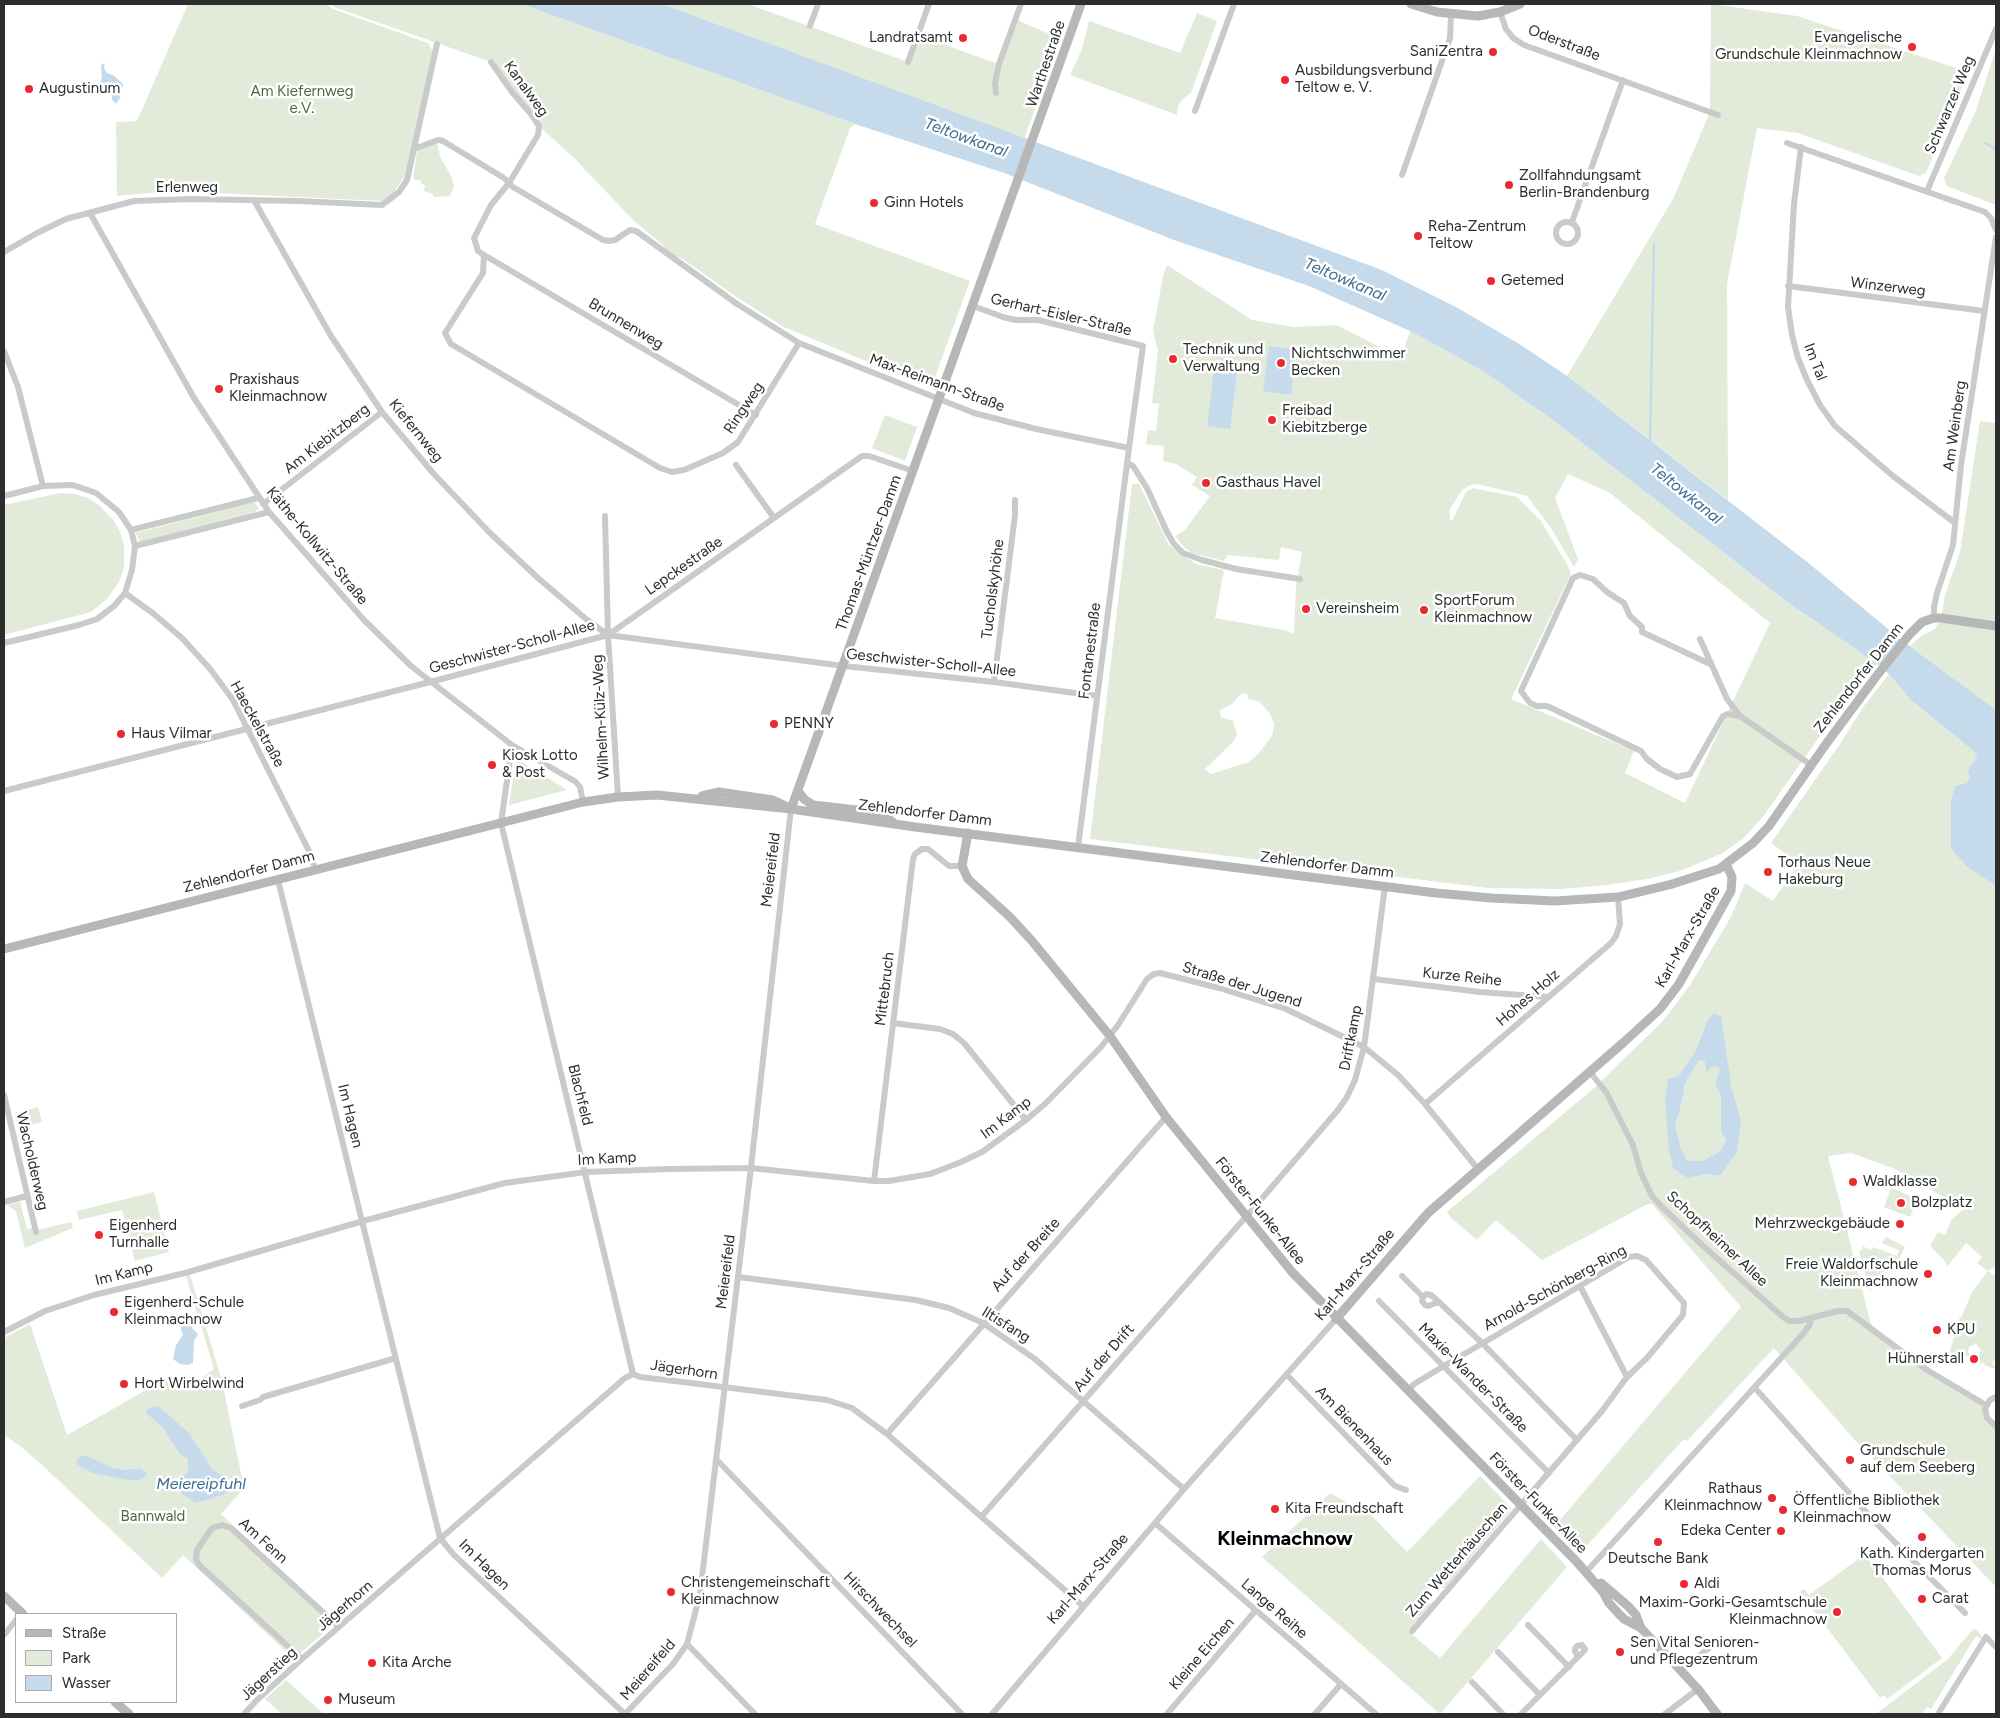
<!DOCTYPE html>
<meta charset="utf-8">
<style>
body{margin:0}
#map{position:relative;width:2000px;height:1718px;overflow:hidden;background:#fff;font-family:Figtree,sans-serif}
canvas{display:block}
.frame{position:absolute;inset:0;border:5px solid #2d2d2d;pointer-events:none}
.legend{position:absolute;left:15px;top:1613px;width:162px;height:90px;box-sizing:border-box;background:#fff;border:1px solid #ababab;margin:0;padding:6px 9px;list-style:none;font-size:15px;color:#2d2d2d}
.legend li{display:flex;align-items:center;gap:10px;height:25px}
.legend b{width:25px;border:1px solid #ababab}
</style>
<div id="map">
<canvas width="2000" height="1718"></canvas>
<div class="frame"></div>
<ul class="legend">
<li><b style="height:6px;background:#b7b7b7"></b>Straße</li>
<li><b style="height:14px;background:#e2ebda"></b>Park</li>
<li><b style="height:14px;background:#c5dbec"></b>Wasser</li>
</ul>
</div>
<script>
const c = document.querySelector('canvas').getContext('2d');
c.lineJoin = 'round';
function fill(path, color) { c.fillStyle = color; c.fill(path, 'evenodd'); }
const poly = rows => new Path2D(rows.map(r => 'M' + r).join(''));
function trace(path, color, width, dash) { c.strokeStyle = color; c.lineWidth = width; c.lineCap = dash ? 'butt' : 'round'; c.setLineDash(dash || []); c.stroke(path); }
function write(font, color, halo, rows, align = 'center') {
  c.font = font + ' Figtree,sans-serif'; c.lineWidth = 5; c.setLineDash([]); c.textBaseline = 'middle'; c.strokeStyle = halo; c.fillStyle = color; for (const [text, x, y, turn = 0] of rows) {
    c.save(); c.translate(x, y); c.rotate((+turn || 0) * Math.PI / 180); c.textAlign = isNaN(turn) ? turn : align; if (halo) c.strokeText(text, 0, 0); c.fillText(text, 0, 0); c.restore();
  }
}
fill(poly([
 [188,4,327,4,333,9,428,43,433,51,406,174,394,192,382,201,173,191,117,196,116,122,137,121],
 [330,4,521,4,855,124,850,128,815,224,970,281,931,388,784,327,735,296,683,259,670,254,663,245,634,221,574,158,539,126,491,62,334,7],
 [662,4,748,4,908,62,918,35,998,64,1015,19,1054,36,1036,99,1035,109,1024,139],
 [1711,4,1797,16,1968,72,1926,173,1919,176,1798,133,1757,128,1727,284,1728,500,1567,376,1673,199,1710,112],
 [1197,13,1217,21,1191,93,1183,99,1178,106,1177,115,1070,75,1082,49,1089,21,1180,53],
 [1996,49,1996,205,1947,186,1944,178,1975,113],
 [437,143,440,156,452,178,454,187,450,196,434,197,433,194,424,191,425,185,421,184,421,181,413,179,417,151],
 [1167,265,1252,320,1294,327,1337,325,1401,358,1410,331,1483,371,1554,421,1786,601,1877,664,1870,674,1866,671,1762,818,1744,838,1721,854,1680,871,1647,879,1607,885,1562,889,1488,888,1090,839,1132,484,1139,484,1169,545,1177,551,1196,564,1224,570,1215,618,1284,630,1294,634,1296,585,1302,552,1281,547,1279,560,1228,555,1224,561,1192,553,1183,546,1175,536,1185,530,1210,496,1192,485,1197,477,1176,464,1163,461,1164,446,1146,444,1148,430,1156,431,1159,404,1152,403,1158,351,1153,331,1163,276],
 [1568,474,1610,493,1770,623,1685,803,1625,773,1634,751,1511,699,1571,574,1567,564,1541,521,1517,497,1473,488,1466,492,1452,521,1450,520,1450,509,1462,490,1470,485,1477,484,1527,496,1551,528,1574,567,1578,559,1555,498],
 [1246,693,1249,699,1260,702,1270,714,1274,724,1272,736,1258,754,1249,762,1211,774,1205,769,1234,741,1237,734,1233,721,1221,717,1220,710,1231,705,1241,694],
 [885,415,917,427,905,461,872,448],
 [1980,421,1996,423,1996,710,1910,646,1921,636,1935,629,1941,618,1945,595,1960,552],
 [60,493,74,494,88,498,100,506,114,521,121,534,124,547,124,568,119,582,107,599,91,612,4,635,4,505],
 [254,502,259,508,255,512,139,542,136,533],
 [1889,674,1910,699,1977,754,1967,784,1955,786,1951,801,1967,867,1996,886,1996,1266,1988,1271,1996,1277,1996,1356,1992,1364,1995,1366,1994,1369,1985,1365,1984,1363,1977,1362,1981,1350,1976,1344,1969,1347,1968,1351,1970,1356,1953,1357,1949,1354,1955,1334,1964,1327,1958,1321,1959,1319,1962,1316,1972,1292,1988,1271,1977,1263,1982,1257,1966,1243,1947,1267,1945,1261,1930,1246,1938,1232,1945,1235,1952,1219,1964,1209,1895,1169,1851,1153,1828,1156,1872,1328,1913,1361,1986,1405,1985,1414,1996,1426,1996,1587,1853,1438,1774,1348,1687,1441,1684,1439,1580,1553,1554,1527,1741,1307,1652,1204,1646,1205,1542,1260,1496,1220,1477,1240,1451,1218,1447,1212,1594,1088,1662,1022,1690,985,1731,917,1745,883,1773,901,1799,863,1771,843,1838,747,1864,706],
 [1707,1021,1731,1084,1741,1121,1720,1176,1708,1174,1688,1178,1668,1124,1665,1099,1668,1079,1679,1077,1696,1050],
 [516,758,567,790,509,805],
 [1699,1060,1721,1068,1715,1084,1721,1096,1721,1132,1726,1141,1719,1152,1702,1161,1686,1161,1681,1149,1675,1124,1680,1110,1685,1084],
 [38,1107,42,1122,18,1128,15,1113],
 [1891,1188,1918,1199,1910,1217,1884,1207],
 [154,1192,169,1252,135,1261,122,1210,79,1220,77,1211],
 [20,1202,27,1229,32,1228,33,1231,71,1222,73,1228,25,1248,16,1211,7,1205],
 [1886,1237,1905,1247,1895,1266,1888,1263,1878,1285,1876,1284,1871,1290,1869,1288,1859,1251,1863,1249,1862,1246,1871,1250,1873,1247,1897,1256,1899,1250,1882,1243],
 [189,1271,222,1381,244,1488,221,1514,336,1622,294,1659,183,1555,162,1578,41,1464,20,1446,4,1435,4,1338,30,1324,67,1435,169,1377,189,1387,214,1369,185,1273],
 [148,1415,188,1433,213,1470,223,1476,178,1489,168,1482,181,1480,188,1472,188,1458,179,1453,162,1427],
 [82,1456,113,1468,124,1470,140,1468,145,1477,139,1480,128,1480,76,1462,78,1458],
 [1480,1476,1511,1508,1511,1510,1445,1588,1441,1588,1434,1584,1423,1597,1431,1604,1408,1631,1440,1658,1541,1539,1567,1567,1440,1714,1262,1557,1330,1493,1373,1517,1407,1552],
 [1865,1554,1942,1658,1887,1699,1884,1695,1880,1698,1800,1592,1804,1589,1809,1595],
 [1976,1629,1982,1636,1981,1639,1976,1636,1931,1709,1927,1707,1922,1714,1876,1714,1948,1659,1972,1630],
 [286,1680,324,1714,282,1714,265,1699]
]), '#e2ebda');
fill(poly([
 [521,4,662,4,1382,270,1456,307,1521,345,1567,376,1806,561,1899,638,1996,710,1996,886,1967,867,1951,848,1951,800,1955,786,1967,783,1970,776,1968,772,1970,766,1973,764,1977,754,1910,699,1889,674,1877,664,1786,601,1554,421,1483,371,1410,331,1309,286,1174,240,1004,173,855,124],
 [105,63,104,68,107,73,113,75,123,84,120,98,116,104,112,100,112,96,109,90,100,84,102,76,101,68,102,64],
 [1269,346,1296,350,1291,395,1263,391],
 [1214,370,1237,373,1230,429,1207,426],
 [1714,1013,1721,1016,1731,1084,1741,1121,1737,1152,1720,1176,1708,1174,1688,1178,1673,1168,1669,1150,1665,1099,1668,1079,1679,1076,1696,1050,1707,1021],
 [1699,1060,1705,1062,1706,1072,1713,1066,1720,1068,1715,1084,1721,1096,1721,1132,1726,1141,1719,1152,1702,1161,1687,1161,1681,1149,1675,1124,1680,1110,1685,1084],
 [188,1316,193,1319,192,1328,198,1334,194,1341,193,1363,187,1365,180,1364,173,1359,176,1345,183,1335,181,1330,182,1323,184,1318],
 [154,1406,159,1407,189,1433,213,1470,223,1476,227,1482,228,1491,223,1495,196,1503,184,1495,165,1479,164,1477,166,1475,176,1480,181,1479,188,1472,188,1459,179,1453,162,1427,148,1415,145,1411],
 [82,1456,87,1456,113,1468,124,1470,140,1468,147,1473,145,1477,139,1480,128,1480,93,1473,78,1465,76,1462,78,1458]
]), '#c5dbec');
trace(poly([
 [1985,143,1996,149],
 [1650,442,1654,244]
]), '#c5dbec', 2.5);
trace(poly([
 [1500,12,1506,29,1513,38,1524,45,1718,115],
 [810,26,818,4],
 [491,62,512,92,531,114,539,126,538,135,509,183,491,205,474,238,478,251,484,255,483,273,445,333,451,344,660,468,672,472,684,470,723,453,738,442,799,343],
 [908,62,929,4],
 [996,93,995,83,999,64,1021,4],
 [1195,111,1234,4],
 [1787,143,1985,212,1991,218,1996,230],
 [1801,147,1794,204,1788,307,1792,335,1798,358,1807,380,1820,405,1835,426,1893,476,1955,523],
 [414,149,438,140,443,141,504,178,513,187,603,240,609,241,615,240,630,230,636,231,737,304,799,343,974,413,1036,429,1129,448],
 [1402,175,1450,38,1451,15],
 [1927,191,1996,29],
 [255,202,331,336,382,412,433,473,489,532,538,578,586,619,608,635],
 [90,213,194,398,269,512,364,620,411,666,512,745,576,782,580,787,583,802],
 '1556 233a11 11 0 1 1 22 0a11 11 0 1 1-22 0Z',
 [1572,222,1623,80],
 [4,252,37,233,66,219,134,201,191,199,298,201,382,205,399,192,407,180,437,44],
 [484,255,756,415],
 [1788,286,1984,311],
 [973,306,1003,317,1016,320,1038,320,1143,346,1129,448,1078,847],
 [4,351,18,387,43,486],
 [1127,463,1133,466,1147,488,1167,532,1174,544,1183,553,1202,560,1236,569,1300,579],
 [736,465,774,518],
 [4,496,43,486,73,485,96,493,119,512,131,530,135,546,132,570,125,593,114,606,97,619,79,625,4,643],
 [263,504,382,412],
 [605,516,608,635,618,797],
 [131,530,258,498],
 [135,546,269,512],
 [125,593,154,614,183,639,211,670,233,700,311,855,315,870],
 [1934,618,1934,607,1937,593,1953,545,1961,465,1996,237],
 [608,635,862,456,869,456,913,471],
 [1700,639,1727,699,1740,716,1811,765],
 [1710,664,1642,632,1642,627,1630,616,1624,603,1607,592,1593,579,1580,575,1573,578,1521,691,1530,703,1537,706,1547,706,1641,751,1647,759,1660,769,1677,777,1690,774,1723,716,1728,714,1740,716],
 [994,682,1015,515,1015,500],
 [512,745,501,823,633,1374],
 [4,791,430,682,608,635,844,666,994,682,1097,696],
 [278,880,440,1538,454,1555,500,1598,625,1714],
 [1374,979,1480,992,1548,997],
 [893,1023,940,1029,953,1034,964,1043,1026,1120],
 [1590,1072,1606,1092,1633,1145,1641,1173,1652,1196,1662,1207,1701,1244,1783,1317,1789,1321,1799,1321,1838,1311,1847,1311,1927,1370,1986,1405],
 [4,1095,36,1232],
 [1425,1104,1611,943,1616,936,1620,924,1618,897],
 [874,1181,913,859,915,854,922,849,928,849,949,866,962,866],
 [4,1202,27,1196],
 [1402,1276,1423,1297],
 [738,1277,916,1300,949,1308,983,1323,1035,1359,1184,1489],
 [1580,1286,1627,1377],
 [1379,1301,1549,1473],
 [1439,1302,1428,1306,1425,1305,1422,1301,1423,1297,1426,1294,1431,1295,1439,1302,1482,1343,1577,1440],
 [4,1332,45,1311,94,1295,185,1273,363,1221,505,1183,586,1172,669,1169,751,1168,874,1181,889,1181,930,1174,961,1162,982,1152,1026,1120,1046,1103,1101,1047,1118,1025,1147,979,1154,974,1160,973,1219,988,1286,1009,1364,1047,1398,1075,1425,1104,1477,1168],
 [1287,1375,1395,1486,1406,1490],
 [1755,1388,1875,1522,1965,1613],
 [1409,1390,1414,1384,1444,1366,1629,1257,1637,1256,1646,1260,1684,1303,1683,1315,1647,1358,1627,1377,1602,1411,1412,1631],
 [1996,1397,1990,1400,1985,1409,1987,1418,1996,1426],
 [242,1406,260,1400,263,1397,396,1358],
 [887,1434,1166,1117],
 [716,1459,962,1714],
 [982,1516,1258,1203,1338,1110,1347,1097,1355,1080,1364,1047,1385,886],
 [1155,1523,1376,1714],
 [1586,1572,1803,1334,1810,1324,1811,1318],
 [1528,1625,1569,1667],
 [4,1635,16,1620],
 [687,1644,755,1714],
 [1498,1652,1540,1695],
 [302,1659,199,1565,196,1559,197,1550,212,1528,222,1525,231,1528,339,1627],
 [1681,1670,1718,1641],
 [1472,1682,1503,1714],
 [244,1714,257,1700,302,1659,625,1378,633,1374,640,1377,691,1383,827,1400,852,1408,887,1434,1083,1606],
 [625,1714,673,1664,687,1644,700,1594,750,1176,791,809],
 [992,1714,1184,1489,1336,1319],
 [1167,1714,1256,1610],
 [1315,1714,1341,1684],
 [1521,1714,1584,1651,1585,1649,1582,1645,1577,1646,1575,1649,1575,1651,1578,1657],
 [1665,1714,1698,1689],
 [1938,1714,1986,1637,1996,1647]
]), '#cacaca', 6);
trace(poly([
 [1411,4,1437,12,1478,16,1500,12,1520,4],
 [798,791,804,799,813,805,866,811,885,816,894,823],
 [702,796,719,792,773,800,788,807],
 [791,809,1081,4],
 [968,833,962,866,968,879,1010,917,1032,941,1110,1036,1166,1117,1292,1272,1576,1561,1603,1592,1609,1603,1619,1614,1624,1619,1641,1628,1698,1689,1717,1714],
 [4,949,583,802,618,797,657,795,791,809,915,827,1436,893,1491,898,1555,901,1618,897,1672,884,1719,869,1753,843,1769,826,1826,744,1875,678,1909,635,1922,622,1934,618,1941,618,1996,626],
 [1336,1319,1428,1213,1624,1042,1660,1009,1679,984,1731,891,1732,877,1726,864],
 [1601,1583,1628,1606,1636,1615,1641,1628],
 [4,1596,23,1614],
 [115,1702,129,1714]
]), '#b7b7b7', 9);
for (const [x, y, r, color] of [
 [963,38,5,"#e92a30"],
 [1912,47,5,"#e92a30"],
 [1493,52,5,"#e92a30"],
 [1285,80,5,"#e92a30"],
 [29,89,5,"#e92a30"],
 [1509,185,5,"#e92a30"],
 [874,203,5,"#e92a30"],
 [1418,236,5,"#e92a30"],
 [1491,281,5,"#e92a30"],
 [1173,359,5,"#e92a30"],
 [1281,363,5,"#e92a30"],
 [219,389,5,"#e92a30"],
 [1272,420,5,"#e92a30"],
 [1206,483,5,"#e92a30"],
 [1306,609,5,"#e92a30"],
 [1424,610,5,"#e92a30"],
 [774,724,5,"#e92a30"],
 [121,734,5,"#e92a30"],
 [492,765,5,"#e92a30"],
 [1768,872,5,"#e92a30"],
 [1853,1182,5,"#e92a30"],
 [1901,1203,5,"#e92a30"],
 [1900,1224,5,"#e92a30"],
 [99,1235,5,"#e92a30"],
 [1928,1274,5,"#e92a30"],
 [114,1312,5,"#e92a30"],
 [1937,1330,5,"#e92a30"],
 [1974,1359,5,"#e92a30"],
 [124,1384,5,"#e92a30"],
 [1850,1460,5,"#e92a30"],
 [1772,1498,5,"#e92a30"],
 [1275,1509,5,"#e92a30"],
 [1783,1510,5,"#e92a30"],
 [1781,1531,5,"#e92a30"],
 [1922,1537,5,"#e92a30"],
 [1658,1542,5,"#e92a30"],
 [1684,1584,5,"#e92a30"],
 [671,1592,5,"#e92a30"],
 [1922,1599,5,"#e92a30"],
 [1837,1612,5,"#e92a30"],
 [1620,1652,5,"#e92a30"],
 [372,1663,5,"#e92a30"],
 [328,1700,5,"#e92a30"]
]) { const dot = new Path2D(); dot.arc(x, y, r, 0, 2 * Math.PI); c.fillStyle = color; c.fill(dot); trace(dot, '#fff', 2); }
write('15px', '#2d2d2d', '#fff', [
 ["Landratsamt",953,38,"right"],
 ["Evangelische",1902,38,"right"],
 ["Grundschule Kleinmachnow",1902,55,"right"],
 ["SaniZentra",1483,52,"right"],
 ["Ausbildungsverbund",1295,71],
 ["Teltow e. V.",1295,88],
 ["Augustinum",39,89],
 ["Zollfahndungsamt",1519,176],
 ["Berlin-Brandenburg",1519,193],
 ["Ginn Hotels",884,203],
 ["Reha-Zentrum",1428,227],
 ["Teltow",1428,244],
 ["Getemed",1501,281],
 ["Technik und",1183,350],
 ["Verwaltung",1183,367],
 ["Nichtschwimmer",1291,354],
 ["Becken",1291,371],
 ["Praxishaus",229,380],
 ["Kleinmachnow",229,397],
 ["Freibad",1282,411],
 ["Kiebitzberge",1282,428],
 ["Gasthaus Havel",1216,483],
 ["SportForum",1434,601],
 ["Kleinmachnow",1434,618],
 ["Vereinsheim",1316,609],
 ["PENNY",784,724],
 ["Haus Vilmar",131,734],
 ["Kiosk Lotto",502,756],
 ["& Post",502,773],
 ["Torhaus Neue",1778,863],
 ["Hakeburg",1778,880],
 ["Waldklasse",1863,1182],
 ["Bolzplatz",1911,1203],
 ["Mehrzweckgebäude",1890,1224,"right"],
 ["Eigenherd",109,1226],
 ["Turnhalle",109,1243],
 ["Freie Waldorfschule",1918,1265,"right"],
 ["Kleinmachnow",1918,1282,"right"],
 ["Eigenherd-Schule",124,1303],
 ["Kleinmachnow",124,1320],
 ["KPU",1947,1330],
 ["Hühnerstall",1964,1359,"right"],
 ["Hort Wirbelwind",134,1384],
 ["Grundschule",1860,1451],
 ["auf dem Seeberg",1860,1468],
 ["Rathaus",1762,1489,"right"],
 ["Kleinmachnow",1762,1506,"right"],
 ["Öffentliche Bibliothek",1793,1501],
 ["Kleinmachnow",1793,1518],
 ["Kita Freundschaft",1285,1509],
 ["Edeka Center",1771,1531,"right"],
 ["Kath. Kindergarten",1922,1554,"center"],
 ["Thomas Morus",1922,1571,"center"],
 ["Deutsche Bank",1658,1559,"center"],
 ["Christengemeinschaft",681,1583],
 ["Kleinmachnow",681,1600],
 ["Aldi",1694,1584],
 ["Carat",1932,1599],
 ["Maxim-Gorki-Gesamtschule",1827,1603,"right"],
 ["Kleinmachnow",1827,1620,"right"],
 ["Sen Vital Senioren-",1630,1643],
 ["und Pflegezentrum",1630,1660],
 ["Kita Arche",382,1663],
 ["Museum",338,1700]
], 'left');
write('15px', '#2d2d2d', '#fff', [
 ["Oderstraße",1564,43,21],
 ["Warthestraße",1046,64,-71],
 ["Kanalweg",526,89,54],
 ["Schwarzer Weg",1950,105,-67],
 ["Erlenweg",187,188],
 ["Winzerweg",1888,287,7],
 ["Gerhart-Eisler-Straße",1061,315,13],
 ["Brunnenweg",626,324,31],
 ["Im Tal",1815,362,69],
 ["Max-Reimann-Straße",937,383,20],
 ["Ringweg",744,408,-56],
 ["Am Weinberg",1955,426,-82],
 ["Kiefernweg",416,431,51],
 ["Am Kiebitzberg",327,439,-38],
 ["Käthe-Kollwitz-Straße",317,546,50],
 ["Thomas-Müntzer-Damm",869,553,-70],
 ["Lepckestraße",684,566,-35],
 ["Tucholskyhöhe",993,589,-83],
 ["Geschwister-Scholl-Allee",512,647,-15],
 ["Fontanestraße",1090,651,-83],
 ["Geschwister-Scholl-Allee",931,663,6],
 ["Zehlendorfer Damm",1859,678,-52],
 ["Wilhelm-Külz-Weg",601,717,-93],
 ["Haeckelstraße",257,724,61],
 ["Zehlendorfer Damm",925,813,7],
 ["Zehlendorfer Damm",1327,865,7],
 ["Meiereifeld",771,870,-83],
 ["Zehlendorfer Damm",249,872,-14],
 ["Karl-Marx-Straße",1688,937,-60],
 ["Kurze Reihe",1462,977,6],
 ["Straße der Jugend",1242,985,17],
 ["Mittebruch",885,989,-83],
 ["Hohes Holz",1528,998,-41],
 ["Driftkamp",1351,1038,-79],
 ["Blachfeld",580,1095,76],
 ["Im Hagen",350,1116,76],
 ["Im Kamp",1006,1118,-37],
 ["Im Kamp",607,1159,-3],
 ["Wacholderweg",32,1161,77],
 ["Förster-Funke-Allee",1260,1211,51],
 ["Schopfheimer Allee",1717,1239,43],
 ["Auf der Breite",1026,1255,-48],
 ["Meiereifeld",726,1272,-83],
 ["Im Kamp",124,1274,-14],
 ["Karl-Marx-Straße",1355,1275,-50],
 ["Arnold-Schönberg-Ring",1555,1288,-29],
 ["Iltisfang",1006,1325,32],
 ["Auf der Drift",1104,1358,-49],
 ["Jägerhorn",684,1370,8],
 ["Maxie-Wander-Straße",1473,1378,45],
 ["Am Bienenhaus",1354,1426,46],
 ["Förster-Funke-Allee",1538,1503,46],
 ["Am Fenn",263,1541,42],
 ["Zum Wetterhäuschen",1457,1560,-49],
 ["Im Hagen",484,1565,45],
 ["Karl-Marx-Straße",1088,1579,-49],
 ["Jägerhorn",345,1606,-41],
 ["Lange Reihe",1274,1609,41],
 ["Hirschwechsel",880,1610,46],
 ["Kleine Eichen",1202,1654,-49],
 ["Meiereifeld",648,1670,-49],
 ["Jägerstieg",269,1674,-43]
]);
write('15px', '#4e693a', '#fff', [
 ["Am Kiefernweg",302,92],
 ["e.V.",302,109],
 ["Bannwald",153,1517]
]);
write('italic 16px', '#3a6b90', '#fff', [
 ["Teltowkanal",966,138,20],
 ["Teltowkanal",1345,280,23],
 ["Teltowkanal",1686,494,39],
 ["Meiereipfuhl",201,1484]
]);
write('bold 20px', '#000', '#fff', [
 ["Kleinmachnow",1285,1539]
]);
</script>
